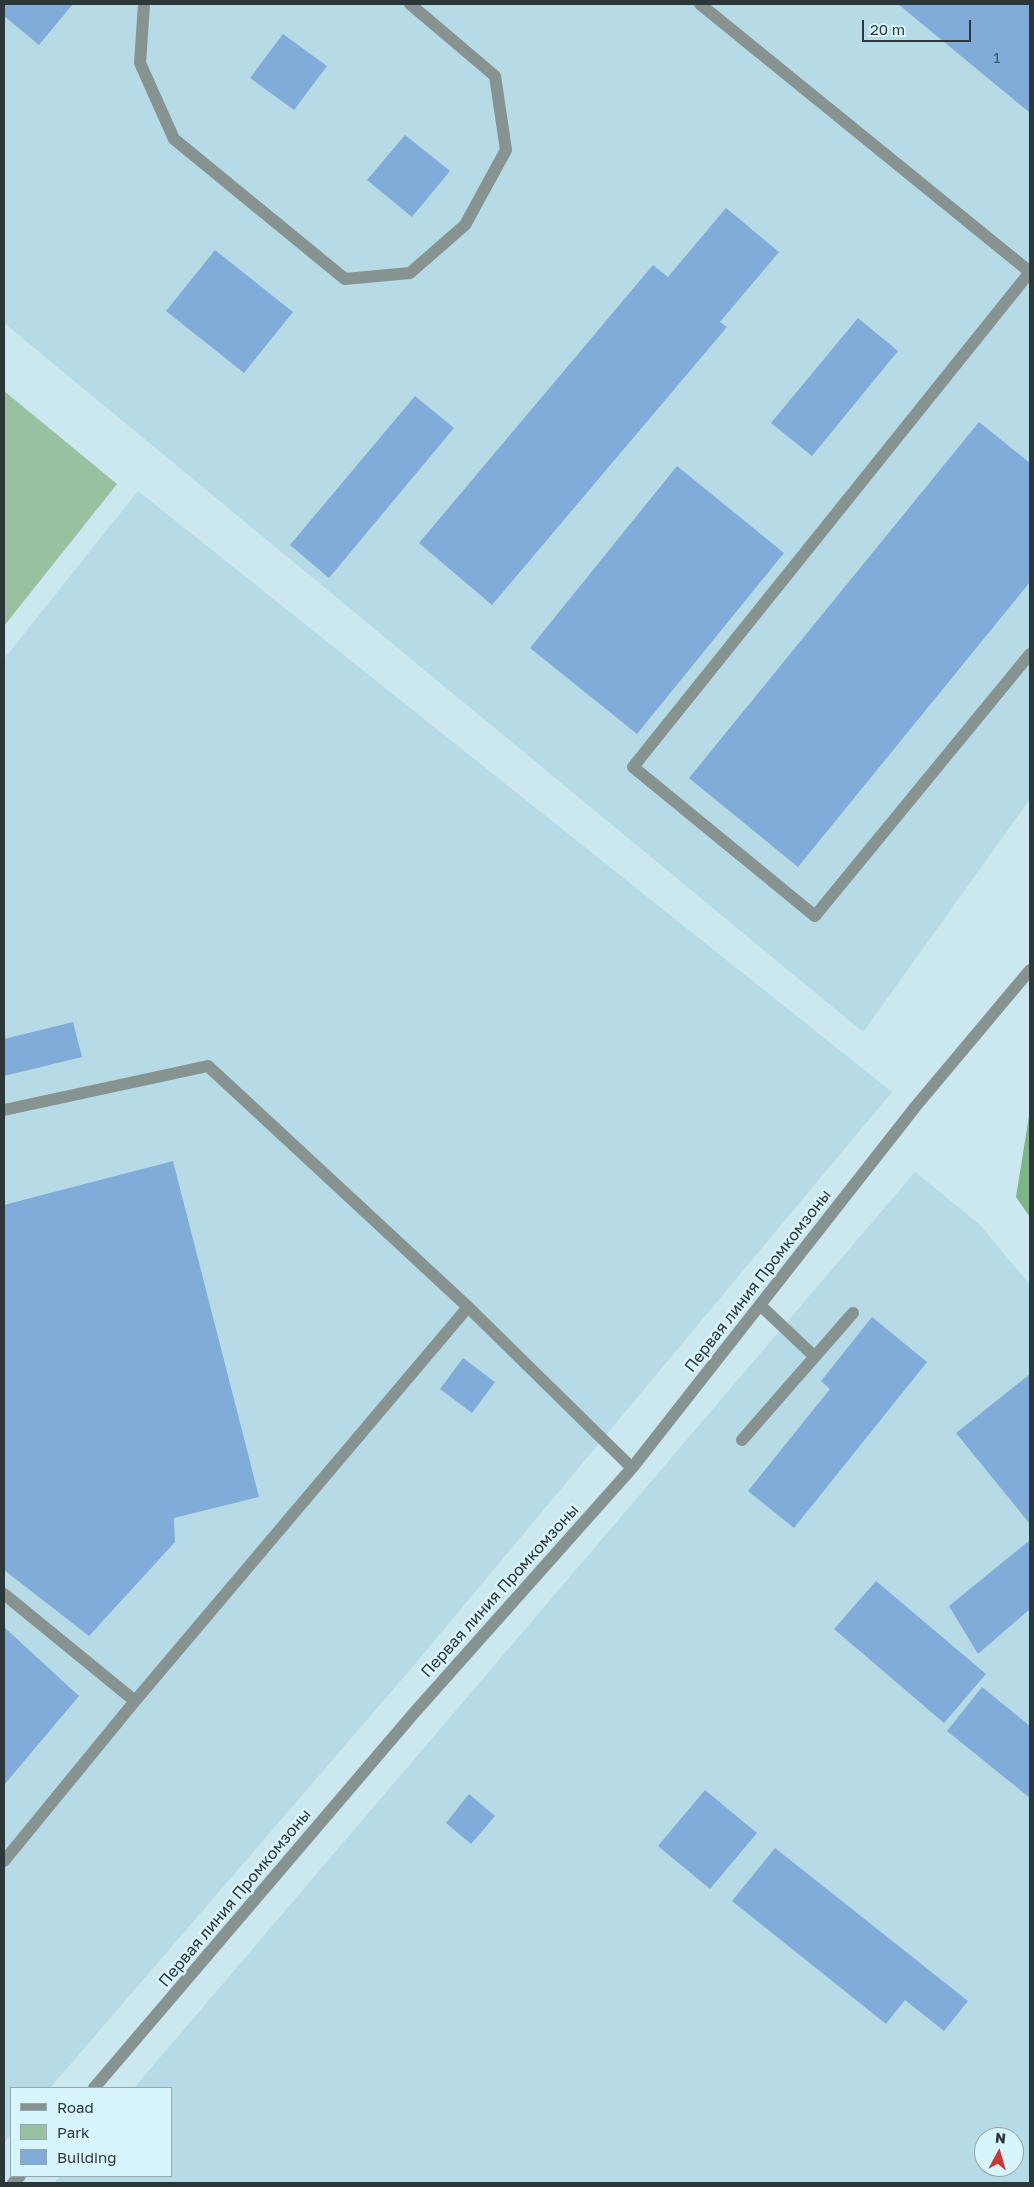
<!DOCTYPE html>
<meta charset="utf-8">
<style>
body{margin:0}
#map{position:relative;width:1034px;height:2187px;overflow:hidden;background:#cbe7ef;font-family:"Golos Text",sans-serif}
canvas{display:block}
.frame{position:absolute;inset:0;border:5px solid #2c373a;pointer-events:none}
.legend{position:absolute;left:10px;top:2087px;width:162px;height:90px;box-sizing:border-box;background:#d8f4fc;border:1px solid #93a8ae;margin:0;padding:6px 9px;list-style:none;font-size:15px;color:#2c373a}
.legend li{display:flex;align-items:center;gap:10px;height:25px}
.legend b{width:25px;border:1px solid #93a8ae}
.north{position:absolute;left:974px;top:2127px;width:50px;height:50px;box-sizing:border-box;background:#d8f4fc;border:1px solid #93a8ae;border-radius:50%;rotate:6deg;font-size:14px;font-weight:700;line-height:20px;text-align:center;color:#2c373a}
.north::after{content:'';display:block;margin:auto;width:18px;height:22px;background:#c73839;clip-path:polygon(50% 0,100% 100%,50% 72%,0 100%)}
.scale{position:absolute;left:862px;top:20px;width:109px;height:22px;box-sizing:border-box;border:2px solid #2c373a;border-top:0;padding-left:6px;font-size:15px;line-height:18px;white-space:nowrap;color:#2c373a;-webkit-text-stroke:4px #d8f4fc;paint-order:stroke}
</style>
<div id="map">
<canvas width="1034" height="2187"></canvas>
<div class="frame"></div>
<ul class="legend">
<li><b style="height:6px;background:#879390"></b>Road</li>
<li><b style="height:14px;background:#99c0a0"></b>Park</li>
<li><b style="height:14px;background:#81acd9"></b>Building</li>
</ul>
<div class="north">N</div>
<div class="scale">20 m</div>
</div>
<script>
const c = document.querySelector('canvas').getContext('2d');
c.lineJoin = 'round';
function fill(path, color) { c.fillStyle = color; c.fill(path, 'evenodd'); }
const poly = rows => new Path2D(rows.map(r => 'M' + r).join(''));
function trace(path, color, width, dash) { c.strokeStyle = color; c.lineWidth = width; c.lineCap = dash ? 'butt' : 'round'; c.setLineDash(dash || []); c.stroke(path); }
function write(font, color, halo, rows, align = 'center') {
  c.font = font + ' "Golos Text",sans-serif'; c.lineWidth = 5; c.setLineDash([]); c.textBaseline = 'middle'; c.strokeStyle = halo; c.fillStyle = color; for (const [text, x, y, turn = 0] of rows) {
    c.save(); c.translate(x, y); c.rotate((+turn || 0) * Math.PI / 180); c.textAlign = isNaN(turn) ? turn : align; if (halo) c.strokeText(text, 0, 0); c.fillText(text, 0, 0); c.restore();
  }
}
fill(poly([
 [4,4,1030,4,1030,799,863,1032,4,323],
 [138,491,892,1092,409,1671,50,2088,11,2088,11,2134,4,2143,4,659],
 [915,1172,979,1224,1030,1285,1030,2183,54,2183,60,2176,171,2176,171,2088,134,2088],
 [984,2137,1014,2137,1014,2167,984,2167]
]), '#b7dbe6');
fill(poly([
 [4,391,117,484,4,626]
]), '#99c0a0');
fill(poly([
 [1030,1110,1030,1217,1016,1197]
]), '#80b38a');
fill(poly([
 [4,4,73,4,39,45,4,16],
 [898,4,1030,4,1030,113],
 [283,34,327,66,294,110,250,78],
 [405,135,450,171,412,217,367,180],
 [726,208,779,252,720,322,727,327,492,605,419,543,653,265,668,277],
 [215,250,293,312,244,373,166,311],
 [858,318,898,351,812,456,771,423],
 [415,396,454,428,329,578,290,545],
 [979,422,1030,463,1030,582,798,867,689,778],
 [677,466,784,553,637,734,530,648],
 [73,1022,82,1057,4,1076,4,1039],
 [173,1161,259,1497,174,1518,175,1542,89,1636,4,1570,4,1205],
 [872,1317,927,1362,794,1528,748,1491,830,1389,821,1381],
 [463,1358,495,1382,472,1413,440,1389],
 [1030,1374,1030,1524,956,1433],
 [1030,1540,1030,1609,978,1654,949,1606],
 [876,1581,986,1674,944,1723,834,1629],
 [4,1627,79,1696,4,1785],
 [982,1687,1030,1726,1030,1798,947,1731],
 [705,1790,757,1833,710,1889,658,1846],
 [469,1794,495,1816,471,1844,446,1823],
 [775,1848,968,2001,944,2031,905,2000,886,2024,732,1901]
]), '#81acd9');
trace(poly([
 [144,4,140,63,174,139,345,279,410,273,465,225,506,150,495,76,410,4],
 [700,4,1030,272],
 [1030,272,633,767,815,916,1030,654],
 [4,1110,208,1066,468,1307,632,1468],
 [760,1305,815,1357],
 [742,1440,853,1313],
 [4,1594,135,1701],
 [4,1861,135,1701,468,1307],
 [94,2088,414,1713,632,1468,916,1106,1030,970],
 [13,2183,20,2176]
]), '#879390', 12);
write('14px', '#415462', null, [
 ["1",997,59]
]);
write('16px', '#2c373a', '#d8f4fc', [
 ["Первая линия Промкомзоны",758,1281,-52],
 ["Первая линия Промкомзоны",500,1591,-48],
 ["Первая линия Промкомзоны",235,1898,-50]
]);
</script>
